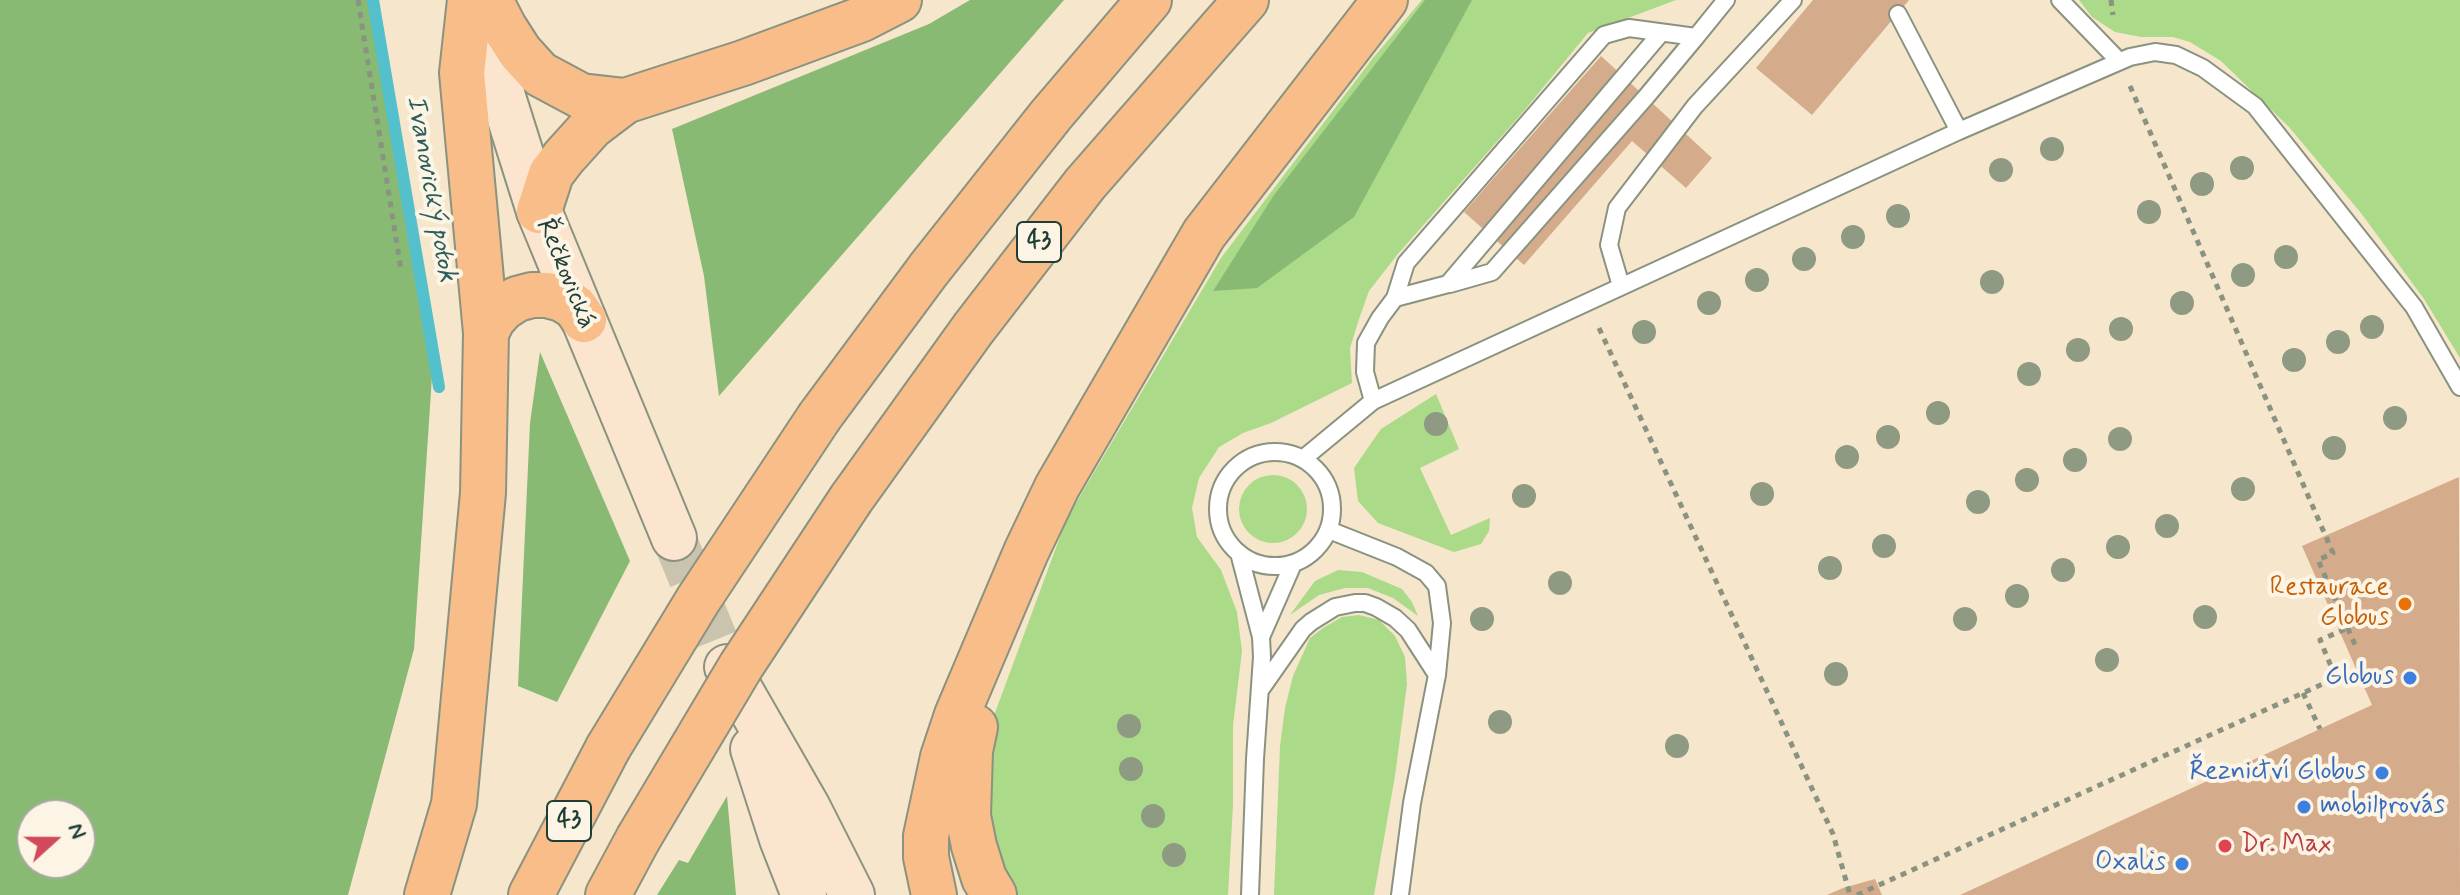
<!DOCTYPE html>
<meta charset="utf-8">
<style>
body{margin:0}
#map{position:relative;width:2460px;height:895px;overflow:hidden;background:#f5e6cc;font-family:Mynerve,sans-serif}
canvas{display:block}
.north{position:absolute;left:16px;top:799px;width:80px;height:80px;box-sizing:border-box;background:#fcf5e5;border:2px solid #a4ab9e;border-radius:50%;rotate:69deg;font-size:22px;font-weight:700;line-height:32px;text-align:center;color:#1f3d34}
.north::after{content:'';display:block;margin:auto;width:28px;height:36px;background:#d1495b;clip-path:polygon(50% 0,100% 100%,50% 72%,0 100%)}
</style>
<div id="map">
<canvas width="2460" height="895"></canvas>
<div class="north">N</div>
</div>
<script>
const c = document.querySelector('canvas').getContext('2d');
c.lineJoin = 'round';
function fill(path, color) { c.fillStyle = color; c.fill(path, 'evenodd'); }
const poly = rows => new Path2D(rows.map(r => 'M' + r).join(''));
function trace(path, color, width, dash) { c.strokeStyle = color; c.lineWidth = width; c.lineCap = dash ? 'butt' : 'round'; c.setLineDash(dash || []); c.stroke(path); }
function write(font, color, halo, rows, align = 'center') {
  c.font = font + ' Mynerve,sans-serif'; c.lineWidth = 8; c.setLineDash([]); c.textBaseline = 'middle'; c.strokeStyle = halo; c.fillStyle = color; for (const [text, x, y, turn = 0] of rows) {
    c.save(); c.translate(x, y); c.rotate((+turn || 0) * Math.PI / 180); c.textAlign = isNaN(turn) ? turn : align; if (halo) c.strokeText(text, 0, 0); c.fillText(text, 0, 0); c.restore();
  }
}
fill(poly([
 [1422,0,1676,0,1588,33,1523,112,1397,255,1369,291,1359,319,1350,348,1352,383,1271,423,1243,433,1219,447,1199,478,1192,508,1197,537,1221,570,1237,612,1242,651,1233,725,1233,804,1228,895,1012,895,992,856,981,789,989,729,1067,518,1221,258,1373,58],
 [2079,0,2460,0,2460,358,2424,299,2361,213,2289,127,2221,61,2190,42,2173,37,2141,37,2115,32,2092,17],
 [1436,394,1459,449,1420,468,1451,535,1490,518,1489,531,1481,544,1454,552,1378,523,1358,501,1354,468,1381,429],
 '1239 509a34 34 0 1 1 68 0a34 34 0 1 1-68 0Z',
 [1338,570,1362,572,1402,589,1412,602,1418,616,1393,598,1368,588,1345,588,1319,595,1290,615,1315,581],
 [1359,615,1379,620,1395,636,1405,657,1407,684,1395,776,1374,895,1274,895,1280,746,1285,708,1293,676,1310,638,1323,628,1342,617]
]), '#abda88');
fill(poly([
 [0,0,370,0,432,376,414,649,348,895,0,895],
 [32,815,80,815,80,863,32,863],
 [970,0,1064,0,719,396,704,276,672,129,929,24],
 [1425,0,1472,0,1354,217,1257,288,1213,291,1274,195],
 [540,352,630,561,557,702,518,686,530,423],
 [727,796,736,895,657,895,679,860,688,863]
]), '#88ba74');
trace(poly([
 [373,0,439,387]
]), '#53c0cc', 12);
fill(poly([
 [1813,0,1909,0,1812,115,1756,68],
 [1601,56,1712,158,1686,188,1632,141,1524,265,1464,212],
 [2459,477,2460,895,1960,895,2372,705,2302,546],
 [1875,879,1882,895,1827,895,1843,888]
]), '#d4ac8c');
trace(poly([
 [674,538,727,667]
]), '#cac4ae', 44, [44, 22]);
const lane = poly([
 [2060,0,2119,61],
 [1898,14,1959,131],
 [1450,284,1492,272,1646,97,1696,37],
 [1621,286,1609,245,1617,208,1695,106,1793,0],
 [1395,298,1448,284,1661,33],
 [1373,401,1365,372,1366,343,1380,318,1395,298,1406,263,1604,35,1629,28,1696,37,1726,0],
 '1218 509a57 57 0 1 1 114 0a57 57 0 1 1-114 0Z',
 [1304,458,1373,401,1959,131,2130,57,2155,52,2176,55,2203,68,2255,106,2414,307,2460,387],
 [1329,530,1397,557,1426,573,1437,586,1442,623,1437,675,1412,803,1400,895],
 [1239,553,1261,637,1262,657,1255,759,1250,895],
 [1261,637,1293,564],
 [1261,689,1303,629,1311,622,1335,607,1355,603,1365,603,1376,607,1395,618,1408,630,1437,675]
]);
const secondary = poly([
 [484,0,503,97,539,211,674,538],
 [727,667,808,808,852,895],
 [753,749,782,839,804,895]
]);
const highway = poly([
 [490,0,504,27,520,52,540,74,581,96,625,101],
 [539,211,551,174,564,157,592,126,625,101,743,63,862,19,899,0],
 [486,333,493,319,503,308,517,299,532,295,547,295,562,299,575,307,584,320],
 [820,416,929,269,1051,115,1149,0],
 [851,499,973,329,1085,184,1246,0],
 [975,727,970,751,968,816,974,846,984,878,994,895],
 [427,895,454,804,483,493,486,333,462,73,470,0],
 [531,895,608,748],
 [608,895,638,839],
 [934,895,926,857,926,836,943,757,957,715,1026,552,1057,487,1204,234,1385,0]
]);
trace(lane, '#8a9280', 20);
trace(secondary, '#8a9280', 48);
trace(highway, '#8a9280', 48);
trace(poly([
 [358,0,401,270],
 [2111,0,2113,15],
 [2130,86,2333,553,2318,560,2356,647],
 [1599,328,1833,834,1850,895],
 [2303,693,2320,729],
 [1857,895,2336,678,2320,640,2348,628]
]), '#8a9280', 5, [6, 6]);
trace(lane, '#fff', 16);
trace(secondary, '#fce5cf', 44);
trace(highway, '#f8bd88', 44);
const highwayBridge = poly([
 [608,748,698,600,820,416],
 [638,839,741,666,851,499]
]);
trace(highwayBridge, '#8a9280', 48, []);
trace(highwayBridge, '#f8bd88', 44);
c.fillStyle = '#8f9a82';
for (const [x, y] of [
 [2052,149],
 [2242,168],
 [2001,170],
 [2202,184],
 [2149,212],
 [1898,216],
 [1853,237],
 [2286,257],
 [1804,259],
 [2243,275],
 [1757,280],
 [1992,282],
 [1709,303],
 [2182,303],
 [2372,327],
 [2121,329],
 [1644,332],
 [2338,342],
 [2078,350],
 [2294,360],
 [2029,374],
 [1938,413],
 [2395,418],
 [1436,424],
 [1888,437],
 [2120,439],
 [2334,448],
 [1847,457],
 [2075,460],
 [2027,480],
 [2243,489],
 [1762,494],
 [1524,496],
 [1978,502],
 [2167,526],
 [1884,546],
 [2118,547],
 [1830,568],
 [2063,570],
 [1560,583],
 [2017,596],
 [2205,617],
 [1482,619],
 [1965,619],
 [2107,660],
 [1836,674],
 [1500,722],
 [1129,726],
 [1677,746],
 [1131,769],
 [1153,816],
 [1174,855]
]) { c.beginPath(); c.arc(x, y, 12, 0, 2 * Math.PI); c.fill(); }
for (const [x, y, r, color] of [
 [2405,604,8,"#e8710a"],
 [2410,678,8,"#3f7fe0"],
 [2382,773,8,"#3f7fe0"],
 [2304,807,8,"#3f7fe0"],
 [2225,846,8,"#e0444e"],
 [2182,864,8,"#3f7fe0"]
]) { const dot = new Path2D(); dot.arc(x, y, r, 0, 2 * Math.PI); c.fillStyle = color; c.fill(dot); trace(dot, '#fcf5e5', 3); }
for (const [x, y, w] of [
 [1039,242,44],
 [569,821,44]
]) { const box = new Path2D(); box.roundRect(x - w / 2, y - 20, w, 40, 6); c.fillStyle = '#fcf5e5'; c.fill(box); trace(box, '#1f3d34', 2); }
write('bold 24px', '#1f3d34', null, [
 ["43",1039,242],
 ["43",569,821]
]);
write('26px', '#1f3d34', '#fcf5e5', [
 ["Řečkovická",565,274,68]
]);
write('26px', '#c56008', '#fcf5e5', [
 ["Restaurace",2389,589],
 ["Globus",2389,619]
], 'right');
write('26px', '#366cbe', '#fcf5e5', [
 ["Globus",2394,678],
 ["Řeznictví Globus",2366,773],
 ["mobilprovás",2320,807,"left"],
 ["Oxalis",2166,864]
], 'right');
write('26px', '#be3a42', '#fcf5e5', [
 ["Dr. Max",2241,846]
], 'left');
write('italic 28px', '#2c5e5a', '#fcf5e5', [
 ["Ivanovický potok",430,189,80]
]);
</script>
